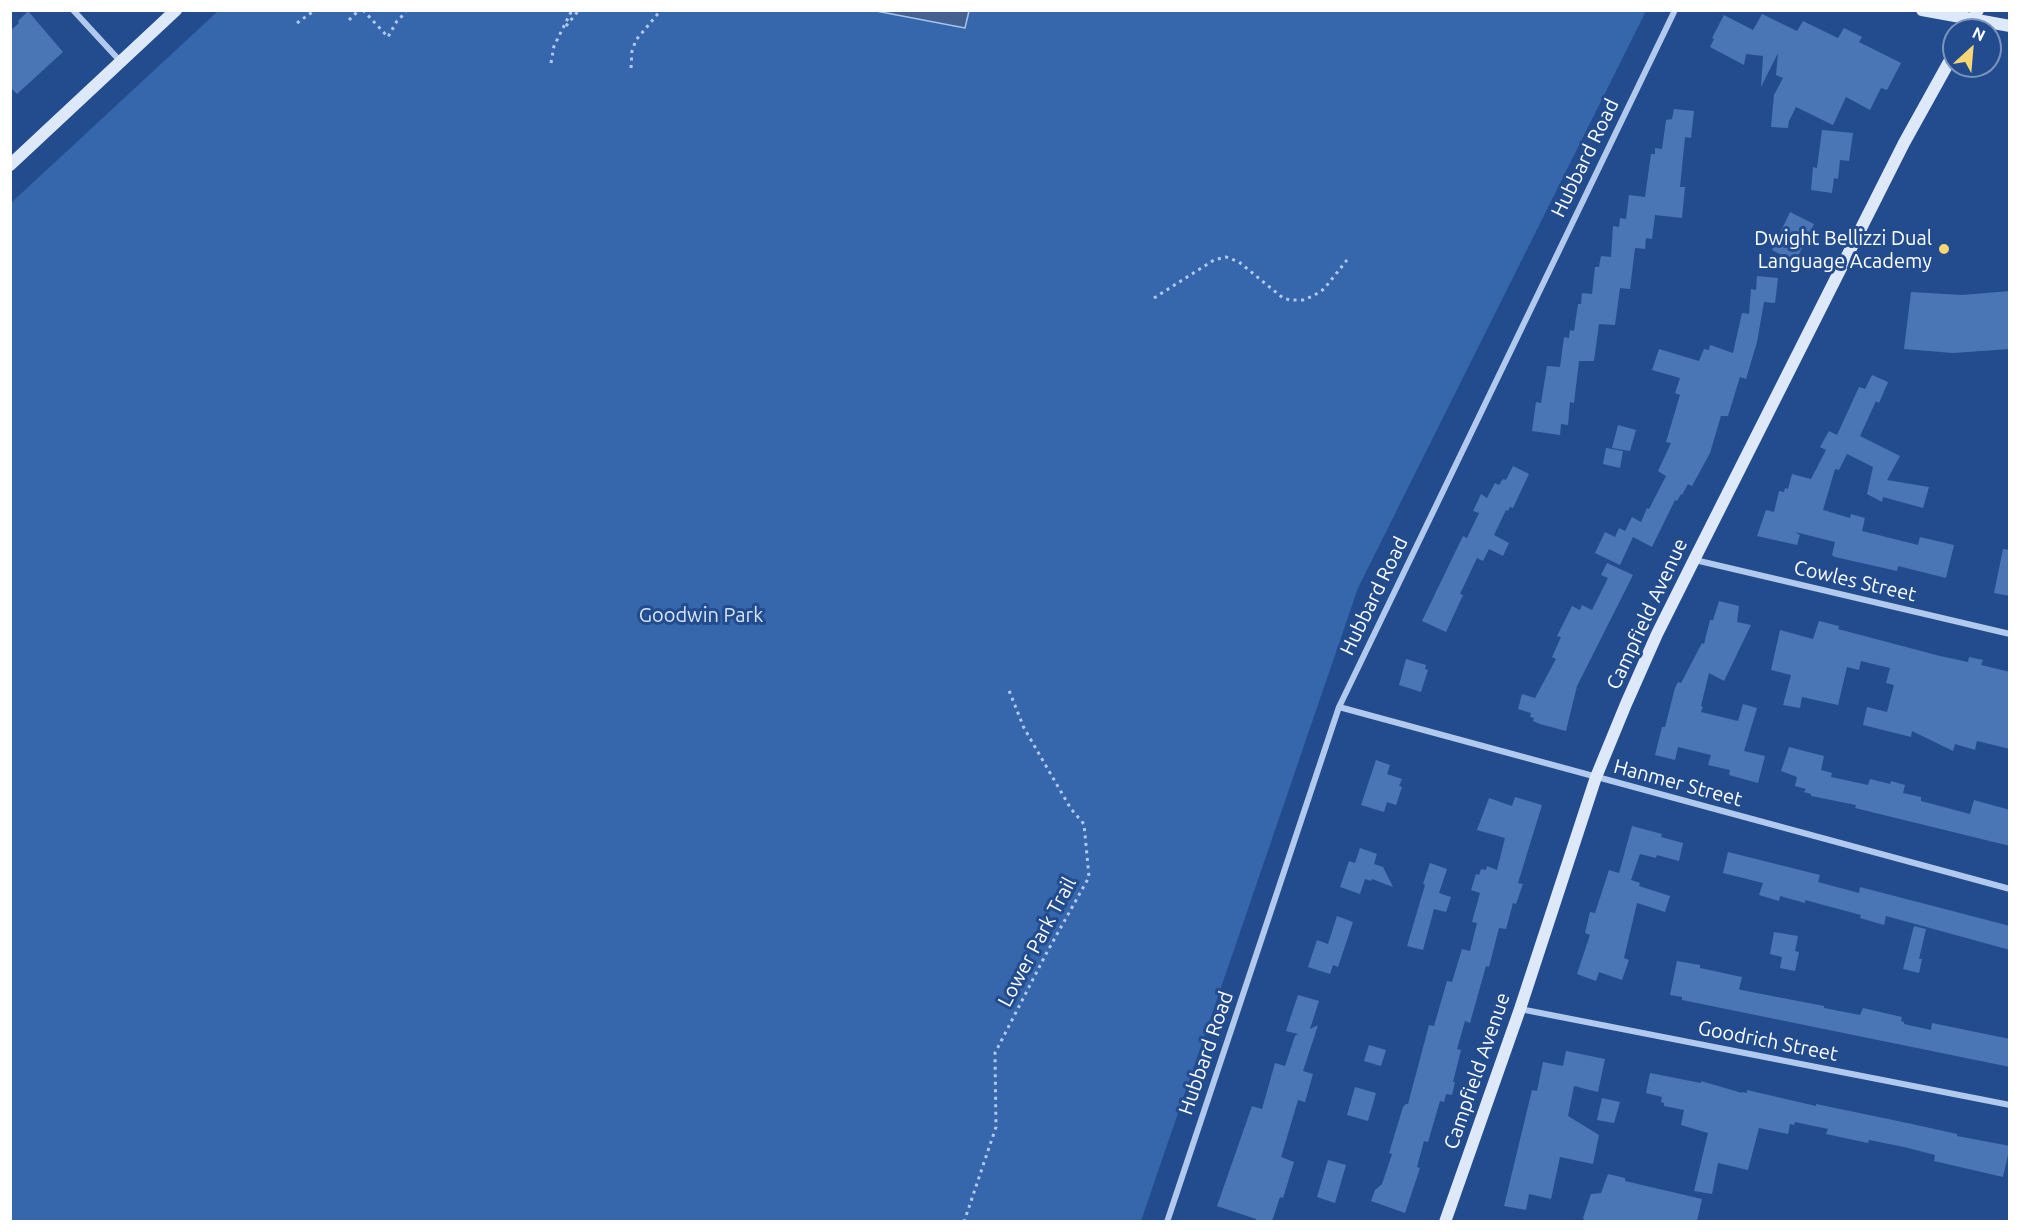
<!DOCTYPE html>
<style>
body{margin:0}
#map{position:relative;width:2020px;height:1232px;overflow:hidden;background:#224c8e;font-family:Ubuntu,sans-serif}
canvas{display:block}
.frame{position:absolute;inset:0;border:12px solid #fff;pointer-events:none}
.north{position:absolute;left:1942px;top:18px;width:60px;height:60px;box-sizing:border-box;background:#224c8e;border:2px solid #7a94bb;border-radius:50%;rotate:26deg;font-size:16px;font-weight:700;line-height:24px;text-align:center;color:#fff}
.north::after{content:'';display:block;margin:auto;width:21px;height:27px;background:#f7d773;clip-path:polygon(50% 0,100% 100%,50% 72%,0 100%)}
</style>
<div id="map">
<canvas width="2020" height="1232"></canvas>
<div class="frame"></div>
<div class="north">N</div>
</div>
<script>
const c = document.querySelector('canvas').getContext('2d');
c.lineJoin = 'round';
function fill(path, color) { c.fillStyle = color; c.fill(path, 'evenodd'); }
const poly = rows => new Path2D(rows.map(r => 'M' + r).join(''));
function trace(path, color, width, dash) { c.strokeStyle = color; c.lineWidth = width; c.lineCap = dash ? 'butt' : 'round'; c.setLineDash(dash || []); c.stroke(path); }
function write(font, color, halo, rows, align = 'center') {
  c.font = font + ' Ubuntu,sans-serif'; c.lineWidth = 6; c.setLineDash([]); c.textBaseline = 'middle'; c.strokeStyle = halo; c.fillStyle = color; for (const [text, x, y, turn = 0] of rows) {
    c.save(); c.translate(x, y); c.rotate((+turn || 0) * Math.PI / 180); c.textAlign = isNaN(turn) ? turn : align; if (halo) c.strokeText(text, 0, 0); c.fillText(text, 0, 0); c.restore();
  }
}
fill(poly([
 [218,11,1646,11,1358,588,1141,1221,11,1222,11,203]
]), '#3666ab');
const water = poly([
 [876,11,969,11,965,28,876,11]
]);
fill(water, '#436090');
trace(water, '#a5c3ed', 1.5);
fill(poly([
 [28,11,63,52,17,94,10,87,10,31,19,23,18,21],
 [1762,14,1797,31,1803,21,1838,38,1844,28,1862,37,1859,42,1901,63,1887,90,1881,88,1870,110,1846,97,1833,125,1796,107,1789,121,1788,128,1771,127,1774,95,1783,78,1776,75,1778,53,1761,87,1763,56,1746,54,1744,65,1710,47,1714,39,1712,38,1724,15,1753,30],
 [1674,109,1694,111,1691,138,1685,137,1680,187,1685,187,1682,218,1655,215,1652,239,1646,238,1645,249,1635,248,1630,289,1620,288,1615,325,1599,324,1594,361,1579,361,1574,403,1570,402,1568,425,1561,424,1560,435,1532,431,1536,402,1541,403,1547,366,1560,367,1564,337,1569,338,1570,330,1574,331,1578,304,1581,304,1582,293,1592,294,1595,267,1599,267,1601,256,1611,257,1613,226,1619,227,1620,218,1626,219,1629,195,1645,197,1651,154,1655,154,1655,148,1662,149,1666,120,1672,119],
 [1822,130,1853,133,1849,161,1840,160,1838,179,1834,178,1832,193,1811,190,1813,167,1817,168],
 [1790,212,1814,224,1795,262,1772,250],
 [1757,276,1778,278,1775,303,1764,302,1757,342,1746,379,1740,377,1728,416,1721,416,1710,453,1692,486,1688,484,1682,495,1681,494,1677,501,1675,500,1652,547,1633,537,1620,565,1595,553,1605,532,1615,537,1619,528,1625,531,1632,517,1641,522,1647,508,1649,509,1666,476,1658,471,1671,443,1666,442,1680,395,1675,393,1680,378,1652,370,1659,349,1699,361,1704,349,1709,350,1710,345,1733,353,1742,313,1749,314,1751,289,1756,290],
 [2010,291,2010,349,1953,353,1904,349,1911,292,1962,295],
 [1872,375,1888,382,1879,403,1876,401,1860,436,1900,456,1887,480,1929,487,1923,508,1883,497,1882,502,1867,494,1873,467,1847,454,1839,470,1835,469,1823,510,1850,518,1851,514,1865,518,1862,531,1918,545,1920,537,1954,545,1946,578,1898,566,1897,571,1835,557,1832,555,1835,542,1795,532,1800,535,1797,545,1757,536,1766,510,1774,512,1779,491,1784,492,1785,488,1788,489,1792,474,1811,479,1826,450,1820,447,1829,431,1837,435,1859,387,1865,389],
 [1618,425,1636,430,1630,451,1612,448],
 [1606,448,1623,451,1620,468,1603,464],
 [1513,466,1529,474,1513,508,1510,507,1508,511,1506,510,1494,535,1509,543,1503,556,1489,549,1483,561,1477,558,1460,594,1463,595,1446,632,1422,621,1463,536,1467,538,1479,513,1473,511,1481,494,1487,498,1495,483,1499,485,1503,479,1506,480],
 [2003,549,2010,550,2010,596,1994,593],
 [1607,563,1633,575,1577,686,1566,731,1540,724,1533,721,1534,718,1530,717,1531,713,1518,709,1522,694,1535,698,1556,659,1552,657,1561,637,1557,636,1572,606,1580,610,1582,605,1592,610,1608,578,1601,575],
 [1719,601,1739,606,1737,622,1751,625,1724,681,1709,673,1701,706,1703,707,1701,712,1738,721,1743,704,1757,708,1744,751,1765,756,1758,783,1729,775,1730,770,1708,765,1711,755,1678,747,1675,760,1655,755,1662,727,1665,727,1675,688,1678,682,1681,683,1702,643,1704,644,1710,620,1713,620],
 [1819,621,1839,626,1838,629,1940,656,1968,662,1969,657,1983,660,1981,665,2010,672,2010,749,1977,741,1975,750,1955,744,1953,751,1912,731,1911,737,1863,725,1867,707,1887,712,1894,685,1886,683,1890,668,1861,661,1859,670,1847,667,1838,705,1802,697,1800,708,1783,705,1791,675,1771,670,1780,630,1813,639],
 [1406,659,1426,665,1425,669,1428,670,1421,692,1399,685],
 [1789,747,1824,756,1821,770,1832,773,1831,777,1868,785,1870,779,1890,784,1891,781,1905,785,1903,793,1921,797,1921,801,1970,814,1974,800,2010,810,2010,846,1855,808,1856,805,1811,796,1811,794,1804,792,1806,789,1795,786,1797,777,1781,771],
 [1376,760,1390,765,1387,774,1402,779,1399,786,1402,787,1396,805,1387,802,1384,812,1361,805],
 [1515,797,1542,805,1518,883,1523,884,1516,904,1513,903,1506,929,1499,928,1489,967,1486,966,1470,1023,1465,1021,1457,1049,1461,1050,1453,1082,1455,1082,1452,1095,1446,1094,1444,1102,1440,1101,1428,1142,1424,1141,1417,1167,1420,1168,1405,1213,1371,1201,1375,1190,1382,1184,1392,1154,1389,1153,1403,1107,1406,1104,1408,1104,1429,1025,1434,1026,1447,981,1452,982,1462,949,1470,951,1477,923,1472,922,1480,893,1471,890,1476,874,1479,875,1481,869,1486,870,1487,866,1497,870,1505,838,1477,830,1489,798,1512,806],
 [1632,826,1662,834,1661,837,1683,843,1679,861,1657,855,1656,858,1640,854,1631,880,1640,883,1639,886,1670,896,1665,912,1637,903,1624,958,1629,960,1622,980,1599,972,1596,981,1577,974,1590,935,1585,933,1590,912,1595,913,1609,870,1619,873],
 [1360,848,1377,854,1374,864,1383,867,1393,887,1372,879,1371,881,1365,879,1360,894,1340,887,1349,861,1355,863],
 [1728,852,1820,875,1818,882,1859,893,1860,887,2010,926,2010,950,1886,916,1884,925,1860,918,1861,915,1805,900,1805,903,1780,896,1779,901,1759,895,1763,883,1723,873],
 [1430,863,1447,869,1439,893,1451,897,1446,912,1434,909,1423,950,1407,946,1425,885,1423,884],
 [1337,916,1353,922,1338,967,1333,965,1330,974,1308,967,1317,940,1328,944],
 [1914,926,1926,929,1919,959,1922,959,1919,973,1903,969],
 [1774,932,1798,936,1795,951,1799,952,1795,971,1780,968,1782,957,1770,954],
 [1677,961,1700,965,1700,968,1742,977,1739,989,1741,990,1824,1006,1824,1008,1860,1015,1863,1008,1902,1017,1901,1021,1904,1022,1904,1024,1931,1030,1932,1023,2010,1039,2010,1067,1682,1000,1682,997,1670,995],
 [1298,995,1319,1001,1310,1029,1318,1025,1303,1071,1313,1074,1305,1102,1298,1100,1282,1154,1281,1157,1294,1162,1283,1198,1280,1197,1272,1221,1256,1221,1256,1219,1217,1206,1252,1106,1262,1109,1275,1063,1285,1066,1295,1036,1298,1034,1286,1031],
 [1369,1045,1386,1050,1381,1066,1364,1061],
 [1566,1051,1605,1059,1598,1092,1574,1086,1568,1116,1599,1135,1593,1164,1560,1157,1551,1199,1529,1194,1526,1210,1504,1206,1532,1090,1537,1091,1543,1062,1563,1066],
 [1650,1073,1701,1083,1701,1081,1742,1093,1742,1092,1747,1093,1747,1090,1816,1106,1816,1104,1912,1124,1957,1134,1957,1136,2010,1146,2003,1177,1934,1161,1935,1155,1904,1147,1869,1140,1868,1143,1826,1134,1828,1129,1795,1122,1794,1125,1790,1124,1788,1134,1759,1128,1748,1170,1718,1163,1712,1194,1694,1191,1708,1133,1681,1125,1684,1110,1664,1106,1664,1103,1661,1102,1662,1097,1646,1093],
 [1355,1087,1376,1093,1368,1121,1347,1115],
 [1602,1098,1620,1102,1614,1123,1597,1120],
 [1328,1160,1346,1165,1335,1203,1317,1197],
 [1608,1174,1625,1178,1625,1181,1702,1199,1697,1221,1585,1221,1583,1218,1591,1194,1601,1193]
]), '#4b76b5');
trace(poly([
 [363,10,388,37,397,21,406,12],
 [349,20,359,10],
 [297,23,315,10],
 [566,26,579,10],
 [551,63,554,46,572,10],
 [631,68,632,51,636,40,661,10],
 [1154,298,1214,260,1226,257,1239,262,1283,298,1290,300,1303,300,1313,296,1324,289,1347,260],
 [964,1222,996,1127,995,1053,1046,954,1089,877,1084,824,1071,809,1024,728,1008,688]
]), '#b1c9ec', 3, [3, 4.5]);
trace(poly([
 [73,10,121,62],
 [1695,560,2010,634],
 [1339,707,2010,889],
 [1520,1009,2010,1105],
 [1167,1222,1339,707,1675,10]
]), '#b1c9ec', 6);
trace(poly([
 [1922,10,2010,26],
 [1967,30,1978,10],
 [10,165,176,10],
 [1445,1222,1520,1009,1596,777,1626,704,1657,634,1694,560,1904,143,1954,53]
]), '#dde8f9', 12);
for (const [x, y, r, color] of [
 [1944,249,6,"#f7d773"]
]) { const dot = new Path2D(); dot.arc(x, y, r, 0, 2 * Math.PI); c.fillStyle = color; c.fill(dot); trace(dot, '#224c8e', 2); }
write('20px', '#fff', '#224c8e', [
 ["Hubbard Road",1585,158,-64],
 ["Cowles Street",1855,581,13],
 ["Hubbard Road",1374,596,-64],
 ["Campfield Avenue",1647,614,-65],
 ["Hanmer Street",1678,783,15],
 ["Lower Park Trail",1037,942,-62],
 ["Goodrich Street",1768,1041,11],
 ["Hubbard Road",1206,1053,-71],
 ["Campfield Avenue",1477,1071,-71]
]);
write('20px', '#fff', '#224c8e', [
 ["Dwight Bellizzi Dual",1932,238],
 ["Language Academy",1932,261]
], 'right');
write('20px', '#d6e4f9', '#224c8e', [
 ["Goodwin Park",701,615]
]);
</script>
